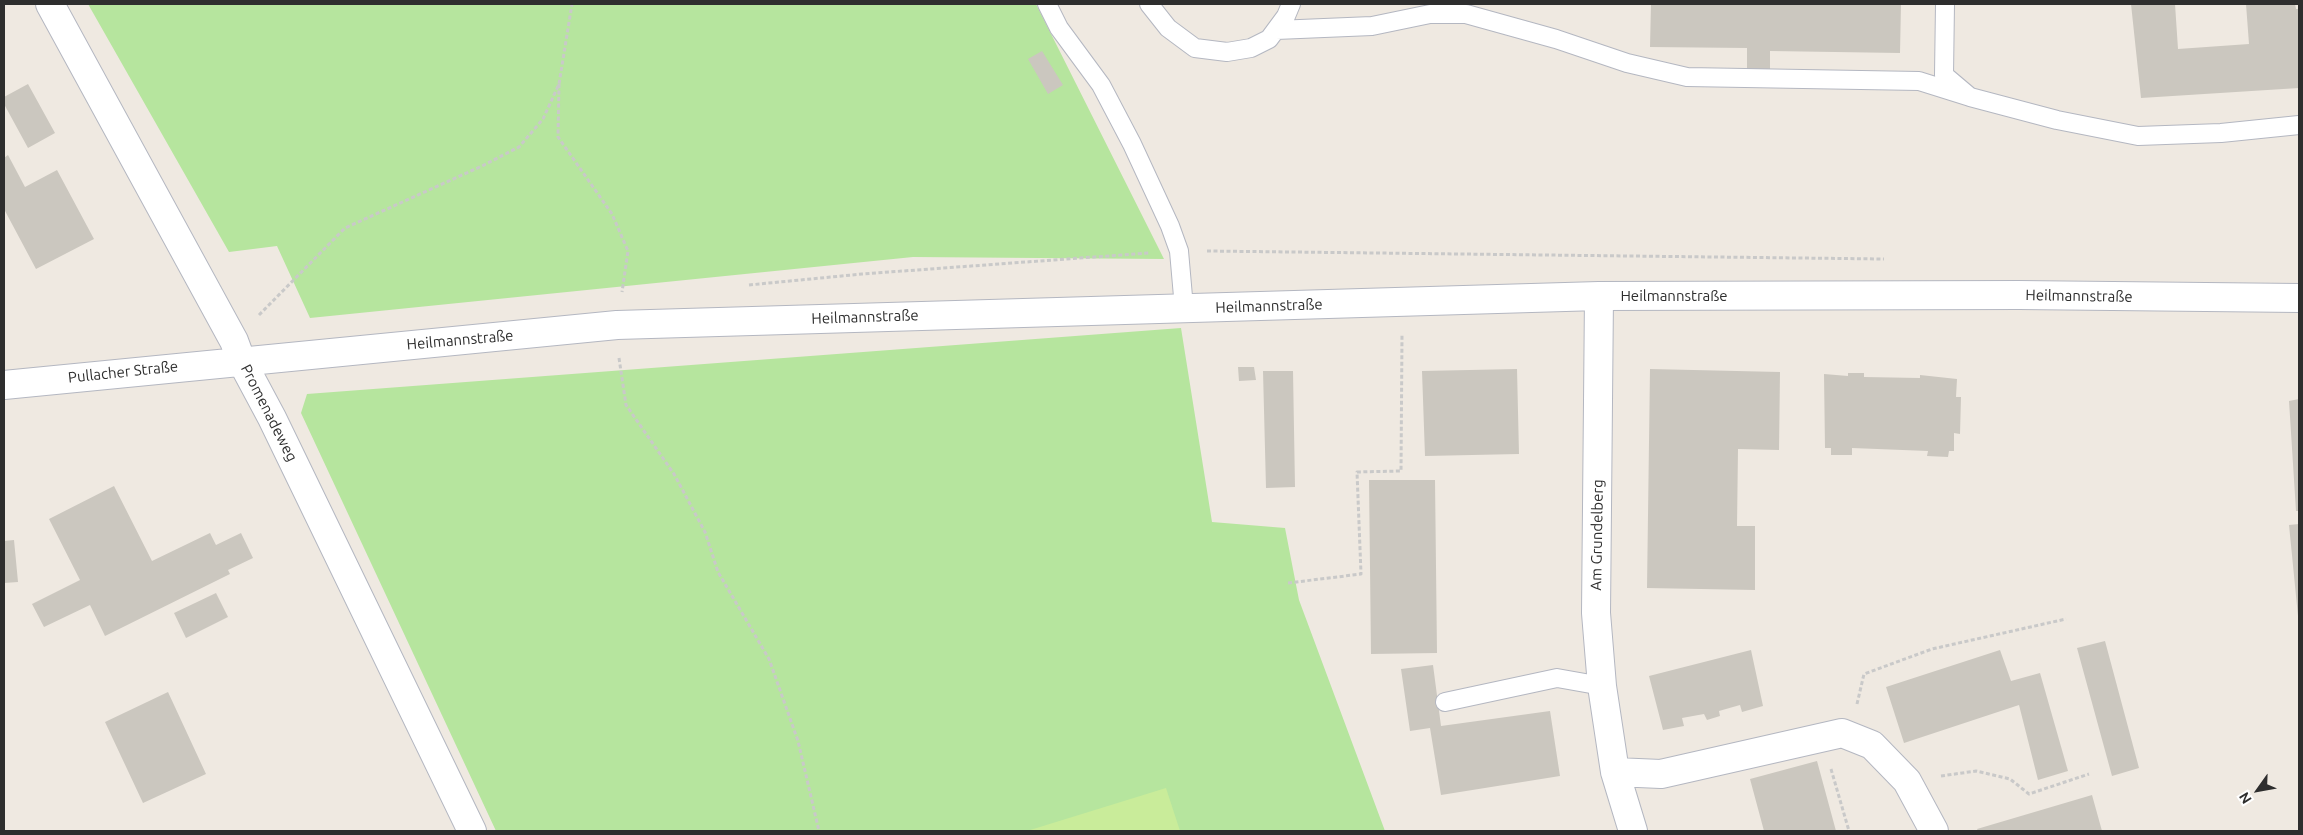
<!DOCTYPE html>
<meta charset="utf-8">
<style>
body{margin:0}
#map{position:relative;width:2303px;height:835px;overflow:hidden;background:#efe9e1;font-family:Ubuntu,sans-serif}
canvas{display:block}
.frame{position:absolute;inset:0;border:5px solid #2e2e2e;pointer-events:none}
.north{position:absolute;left:2233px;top:765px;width:50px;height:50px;-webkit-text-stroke:4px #fff;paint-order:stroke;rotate:238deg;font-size:14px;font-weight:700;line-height:20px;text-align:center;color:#2e2e2e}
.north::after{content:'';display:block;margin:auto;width:18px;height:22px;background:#2e2e2e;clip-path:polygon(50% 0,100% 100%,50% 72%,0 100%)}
</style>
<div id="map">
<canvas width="2303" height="835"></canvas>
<div class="frame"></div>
<div class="north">N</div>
</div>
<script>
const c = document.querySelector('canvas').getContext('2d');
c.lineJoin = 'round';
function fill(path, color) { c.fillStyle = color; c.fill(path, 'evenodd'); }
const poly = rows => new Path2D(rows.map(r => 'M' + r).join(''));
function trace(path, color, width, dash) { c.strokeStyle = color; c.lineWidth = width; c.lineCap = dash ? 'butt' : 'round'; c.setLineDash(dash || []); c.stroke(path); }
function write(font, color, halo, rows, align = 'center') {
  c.font = font + ' Ubuntu,sans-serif'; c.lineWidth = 4.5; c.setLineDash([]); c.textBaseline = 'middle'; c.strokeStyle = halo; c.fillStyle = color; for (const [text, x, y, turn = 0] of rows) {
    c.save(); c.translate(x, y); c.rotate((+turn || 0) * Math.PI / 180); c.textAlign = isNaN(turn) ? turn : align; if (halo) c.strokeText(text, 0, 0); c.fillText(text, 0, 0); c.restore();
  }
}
fill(poly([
 [88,4,1036,4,1164,259,913,257,310,318,277,246,229,252],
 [1181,328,1212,522,1285,528,1299,600,1385,831,496,831,301,413,307,394]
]), '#b6e59e');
fill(poly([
 [1166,788,1180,831,1027,831]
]), '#c9ec9a');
fill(poly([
 [1651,4,1901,4,1900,53,1770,51,1770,74,1747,74,1747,48,1650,47],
 [2131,4,2175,4,2178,49,2249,44,2246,4,2295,4,2296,9,2299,9,2299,88,2141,98],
 [1042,51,1063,85,1048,94,1028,59],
 [28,84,55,133,28,148,4,104,4,97],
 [8,155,25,187,57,170,94,239,36,269,4,209,4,158],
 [1238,367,1254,367,1256,380,1239,381],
 [1517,369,1519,454,1425,456,1422,371],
 [1650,369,1780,372,1779,450,1738,449,1737,526,1755,526,1755,590,1647,588],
 [1263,371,1293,371,1295,487,1266,488],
 [1848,373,1864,373,1864,377,1920,378,1920,375,1957,379,1956,397,1961,397,1960,434,1954,433,1954,451,1949,451,1948,457,1927,456,1928,451,1852,448,1852,455,1831,455,1831,448,1825,448,1824,374,1848,376],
 [2299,399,2299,511,2296,511,2289,401],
 [1369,480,1435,480,1437,653,1371,654],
 [114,486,152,561,210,533,216,545,241,533,253,558,228,570,230,574,105,636,90,605,44,627,32,604,80,580,49,519],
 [2299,524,2299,616,2298,616,2289,525],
 [14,540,18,582,4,583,4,541],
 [216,593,228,617,186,638,174,613],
 [2105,641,2139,768,2112,776,2077,648],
 [1751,650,1763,706,1742,712,1740,705,1719,711,1720,716,1707,720,1704,714,1682,718,1684,726,1663,730,1649,676],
 [2000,650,2011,681,2040,673,2068,771,2038,780,2019,705,1904,743,1886,687],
 [1433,665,1441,726,1550,711,1560,776,1441,795,1430,728,1410,731,1401,669],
 [168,692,206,774,143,803,105,722],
 [1817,761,1836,831,1764,831,1750,779],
 [2092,795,2102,831,1978,831,1977,829]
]), '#cbc7bf');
const lane = poly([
 [1047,4,1059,28,1101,85,1132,144,1170,226,1179,251,1184,308],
 [1149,4,1168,28,1195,48,1227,52,1251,48,1269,39,1286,16,1291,4],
 [1945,4,1944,75,1970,97,2057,120,2138,136,2221,133,2299,125],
 [1276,30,1372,26,1430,14,1466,14,1556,39,1627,63,1687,77,1919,81,1970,97],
 [1445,702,1557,678,1602,686]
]);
const street = poly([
 [50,4,234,341,241,360,272,418,472,831],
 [1599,296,1596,613,1602,686,1615,772,1633,831],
 [4,385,617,325,1599,296,2019,295,2299,298],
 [1615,772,1661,774,1842,733,1872,745,1907,781,1934,831]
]);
trace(lane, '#b4b7c1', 20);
trace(street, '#b4b7c1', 30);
trace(poly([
 [559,84,558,137,612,214,628,251,622,292],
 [1207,251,1884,259],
 [749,285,862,274,1149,253],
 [259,315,345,228,482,166,519,147,543,119,559,84,572,4],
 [619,358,626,405,674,474,705,532,718,572,769,659,798,741,819,831],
 [1288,583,1361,574,1357,472,1401,471,1402,335],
 [1857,704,1864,674,1932,649,2066,619],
 [1831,769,1849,831],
 [1941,776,1976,771,2010,779,2029,794,2089,774]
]), '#c9c9c9', 3, [4, 2.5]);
trace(lane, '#fff', 18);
trace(street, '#fff', 28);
write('15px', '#2e2e2e', '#fff', [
 ["Heilmannstraße",1674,296],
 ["Heilmannstraße",2079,296,1],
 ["Heilmannstraße",1269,306,-2],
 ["Heilmannstraße",865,317,-2],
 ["Heilmannstraße",460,340,-5],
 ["Pullacher Straße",123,372,-6],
 ["Promenadeweg",269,413,63],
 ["Am Grundelberg",1597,535,-89]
]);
</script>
